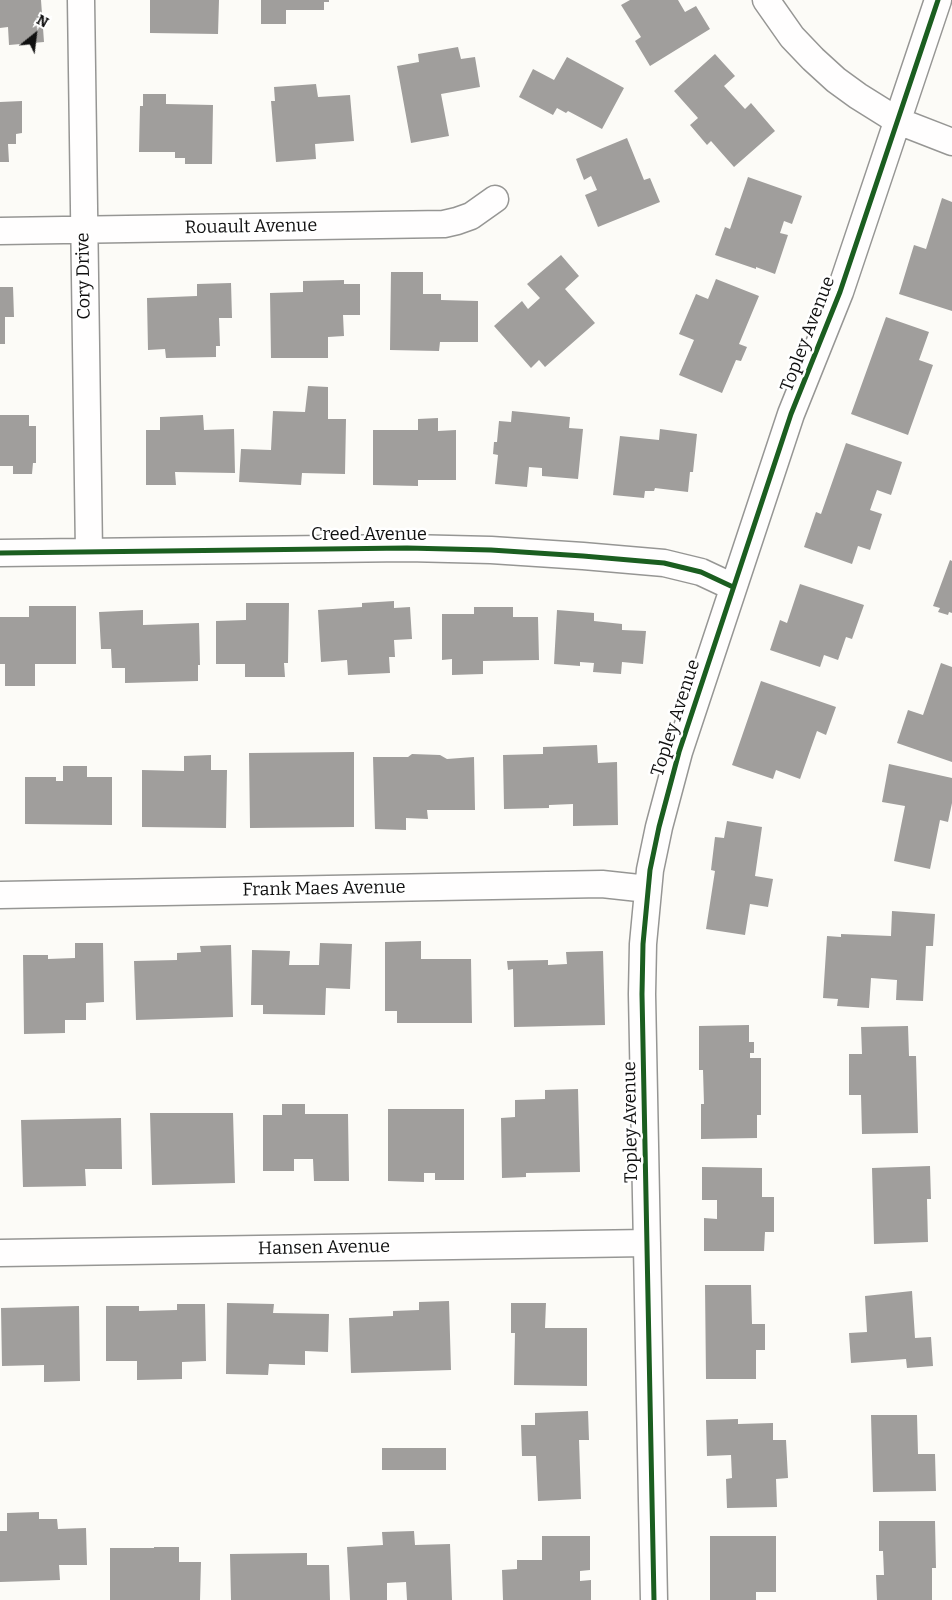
<!DOCTYPE html>
<style>
body{margin:0}
#map{position:relative;width:952px;height:1600px;overflow:hidden;background:#fcfbf7;font-family:Bitter,serif}
canvas{display:block}
.north{position:absolute;left:10px;top:10px;width:50px;height:50px;-webkit-text-stroke:4px #fff;paint-order:stroke;rotate:29deg;font-size:14px;font-weight:700;line-height:20px;text-align:center;color:#101010}
.north::after{content:'';display:block;margin:auto;width:18px;height:22px;background:#101010;clip-path:polygon(50% 0,100% 100%,50% 72%,0 100%)}
</style>
<div id="map">
<canvas width="952" height="1600"></canvas>
<div class="north">N</div>
</div>
<script>
const c = document.querySelector('canvas').getContext('2d');
c.lineJoin = 'round';
function fill(path, color) { c.fillStyle = color; c.fill(path, 'evenodd'); }
const poly = rows => new Path2D(rows.map(r => 'M' + r).join(''));
function trace(path, color, width, dash) { c.strokeStyle = color; c.lineWidth = width; c.lineCap = dash ? 'butt' : 'round'; c.setLineDash(dash || []); c.stroke(path); }
function write(font, color, halo, rows, align = 'center') {
  c.font = font + ' Bitter,serif'; c.lineWidth = 5; c.setLineDash([]); c.textBaseline = 'middle'; c.strokeStyle = halo; c.fillStyle = color; for (const [text, x, y, turn = 0] of rows) {
    c.save(); c.translate(x, y); c.rotate((+turn || 0) * Math.PI / 180); c.textAlign = isNaN(turn) ? turn : align; if (halo) c.strokeText(text, 0, 0); c.fillText(text, 0, 0); c.restore();
  }
}
fill(poly([
 [0,0,41,0,44,42,9,45,8,27,0,28],
 [150,0,219,0,218,34,150,33],
 [261,0,329,0,329,2,324,2,324,10,286,10,286,24,261,24],
 [630,0,678,0,685,12,696,6,710,29,650,66,635,41,641,37,621,5],
 [458,47,461,59,475,57,480,87,441,94,449,136,411,143,397,66,419,62,418,54],
 [715,54,735,76,724,86,745,109,751,103,775,131,734,167,711,141,707,145,690,125,698,118,674,91],
 [567,57,624,88,602,129,568,111,566,113,557,108,553,115,519,97,533,69,554,80],
 [316,84,318,97,350,95,354,141,315,144,316,159,276,162,271,101,275,101,274,87],
 [143,94,166,94,166,104,213,105,212,164,185,164,185,158,175,158,175,152,139,152,140,106,143,106],
 [22,101,22,133,16,134,16,144,8,144,9,162,0,162,0,102],
 [627,138,644,180,650,178,660,202,598,227,585,195,597,190,591,176,584,180,576,159],
 [748,177,802,196,792,224,784,221,780,233,788,235,775,274,756,267,756,269,715,255,725,227,730,229],
 [942,198,952,202,952,311,899,294,914,245,926,249],
 [561,255,579,276,565,289,595,323,545,367,539,360,531,368,494,326,522,301,528,309,540,298,527,284],
 [391,272,423,272,423,294,441,294,441,300,478,301,478,342,440,342,439,351,390,350],
 [716,279,759,296,739,344,747,347,741,361,736,360,722,393,679,375,694,340,679,334,696,294,708,299],
 [344,280,344,284,360,284,360,315,343,315,344,336,328,337,328,358,271,358,270,293,303,292,303,281],
 [231,283,232,318,219,318,220,346,216,346,216,357,166,358,165,349,148,350,147,298,197,296,197,284],
 [0,287,13,287,14,317,5,317,5,344,0,344],
 [886,317,929,332,919,360,933,365,908,435,851,414],
 [308,386,328,387,328,419,346,419,345,474,302,473,301,485,239,482,241,449,271,450,273,411,305,412],
 [512,411,570,417,569,428,583,429,578,479,542,476,542,468,529,467,527,487,495,484,498,455,493,454,494,442,497,442,499,421,511,422],
 [0,415,29,415,29,426,36,426,36,463,33,463,32,474,13,474,13,466,0,466],
 [203,415,204,430,234,429,235,473,175,472,176,485,146,485,146,430,160,430,160,417],
 [438,418,438,431,456,430,456,480,418,480,418,486,373,485,373,430,418,430,418,419],
 [660,429,697,434,693,472,690,472,688,492,655,488,654,491,645,491,644,498,613,495,620,436,659,440],
 [846,443,902,462,891,495,877,490,870,510,882,514,870,550,858,546,852,564,804,547,816,512,821,514],
 [950,560,952,561,952,613,949,612,948,615,938,612,940,608,933,606],
 [800,584,864,605,852,639,846,637,838,660,824,655,820,667,770,650,780,620,787,623],
 [394,601,394,608,410,607,412,639,394,640,395,657,389,657,390,673,348,675,347,660,321,662,318,610,362,607,362,603],
 [246,603,289,603,288,663,284,663,285,677,245,677,245,664,216,664,216,621,246,620],
 [29,606,76,606,76,664,35,664,35,686,5,686,5,664,0,664,0,617,29,617],
 [474,607,513,607,513,617,538,617,539,660,483,661,483,674,452,675,452,659,442,660,442,614,474,614],
 [143,610,143,625,199,623,200,665,198,665,198,681,125,683,125,668,112,668,111,649,101,649,99,612],
 [557,610,594,613,594,621,622,624,622,630,646,631,643,664,622,662,621,674,593,672,594,663,580,662,580,666,554,664],
 [941,663,952,667,952,762,897,743,908,710,923,715],
 [761,681,836,707,826,735,817,731,800,779,776,770,773,779,732,765],
 [597,745,598,763,617,762,618,825,573,826,573,804,549,805,549,808,504,809,503,755,543,754,543,747],
 [354,752,354,827,250,828,249,753],
 [412,754,440,755,447,759,474,757,475,810,427,810,428,819,406,818,406,830,375,829,373,757,408,757],
 [211,755,211,770,227,770,226,828,142,827,142,770,184,771,184,756],
 [889,764,952,778,952,803,948,822,940,820,930,869,894,861,905,806,882,802],
 [63,766,87,766,87,777,112,777,112,825,25,824,25,777,56,777,56,781,63,781],
 [727,821,762,827,755,876,773,879,768,907,750,904,745,935,706,929,715,871,711,870,715,837,724,838],
 [892,911,935,914,933,946,926,946,923,1001,896,1000,897,980,871,978,869,1008,837,1006,838,999,823,998,827,936,841,937,841,934,891,936],
 [421,941,421,959,471,959,472,1023,397,1023,397,1011,385,1011,385,942],
 [75,943,103,943,104,1002,86,1003,86,1020,65,1020,65,1033,24,1034,23,955,48,955,48,959,75,958],
 [320,943,352,944,350,989,326,988,325,1015,263,1014,263,1005,251,1005,252,950,290,951,289,965,319,965],
 [231,945,233,1017,136,1020,134,961,177,960,177,953,201,952,200,946],
 [603,951,605,1025,514,1027,513,969,508,970,507,961,548,960,548,965,567,964,566,952],
 [749,1025,749,1042,754,1042,754,1053,750,1053,750,1058,761,1058,761,1115,757,1115,757,1138,701,1139,701,1104,704,1104,703,1070,699,1070,699,1026],
 [908,1026,909,1056,916,1056,918,1133,862,1134,861,1095,849,1095,849,1054,862,1054,861,1027],
 [578,1089,580,1172,526,1173,526,1177,502,1178,501,1118,515,1117,515,1100,545,1099,545,1090],
 [282,1104,305,1104,305,1114,348,1114,349,1181,314,1181,313,1159,294,1159,294,1171,263,1171,263,1115,282,1115],
 [388,1109,464,1109,464,1180,435,1180,435,1173,424,1173,424,1182,388,1181],
 [150,1113,233,1113,235,1183,152,1185],
 [121,1118,122,1169,85,1169,86,1186,23,1187,21,1120],
 [930,1166,931,1199,927,1199,928,1242,874,1244,872,1168],
 [702,1167,762,1168,762,1197,774,1197,774,1232,765,1232,764,1251,704,1251,704,1218,717,1219,717,1200,702,1200],
 [705,1285,751,1285,752,1324,765,1324,765,1350,756,1350,756,1379,706,1379],
 [912,1291,915,1338,931,1337,933,1366,907,1368,906,1359,851,1363,849,1333,867,1332,865,1296],
 [449,1301,451,1370,351,1373,349,1318,393,1316,393,1311,419,1310,419,1302],
 [227,1303,274,1304,273,1313,329,1314,328,1352,305,1351,305,1365,269,1364,268,1375,226,1374],
 [511,1303,546,1303,545,1328,587,1328,587,1386,514,1385,515,1333,511,1333],
 [177,1304,205,1304,206,1361,182,1362,182,1379,137,1380,137,1361,106,1361,106,1306,139,1306,139,1311,177,1310],
 [79,1306,80,1381,44,1382,44,1365,2,1366,1,1308],
 [588,1411,589,1440,579,1440,581,1499,538,1501,536,1456,522,1456,521,1425,535,1425,535,1413],
 [871,1415,917,1415,918,1454,935,1454,936,1491,873,1492],
 [738,1419,738,1424,773,1423,773,1440,786,1440,788,1478,776,1479,777,1507,727,1508,726,1479,732,1478,731,1455,707,1456,706,1420],
 [382,1448,446,1448,446,1470,382,1470],
 [39,1512,39,1519,57,1519,58,1529,86,1528,87,1565,59,1565,60,1580,0,1582,0,1531,7,1531,7,1513],
 [879,1521,935,1521,936,1568,932,1568,932,1600,877,1600,876,1575,884,1575,883,1551,879,1551],
 [414,1531,415,1545,450,1544,452,1600,407,1600,406,1582,387,1583,387,1600,350,1600,347,1547,383,1545,382,1532],
 [542,1536,590,1536,590,1570,580,1571,580,1581,591,1580,591,1600,503,1600,502,1570,517,1569,517,1560,542,1560],
 [710,1536,776,1536,776,1592,756,1592,756,1600,710,1600],
 [154,1547,179,1547,179,1562,201,1562,200,1600,110,1600,110,1548,154,1548],
 [307,1553,307,1565,329,1565,330,1600,231,1600,230,1554]
]), '#a09e9c');
const street = poly([
 [81,0,89,552],
 [766,0,792,37,813,59,836,80,858,96,898,121,952,142],
 [0,231,444,224,457,221,471,216,495,199],
 [0,553,407,548,491,550,583,556,664,563,701,572,733,587],
 [0,895,602,884,648,889],
 [0,1253,647,1243],
 [654,1600,642,994,643,944,650,870,659,827,679,752,791,414,840,292,938,0]
]);
trace(street, '#969694', 29);
trace(street, '#fffefe', 26);
trace(poly([
 [0,553,407,548,491,550,583,556,664,563,701,572,733,587],
 [654,1600,642,994,643,944,650,870,659,827,679,752,791,414,840,292,938,0]
]), '#1b5e20', 5);
write('18px', '#101010', '#fff', [
 ["Rouault Avenue",251,227,-1],
 ["Cory Drive",84,276,-91],
 ["Topley Avenue",808,334,-69],
 ["Creed Avenue",369,535],
 ["Topley Avenue",676,718,-72],
 ["Frank Maes Avenue",324,889,-1],
 ["Topley Avenue",631,1122,-91],
 ["Hansen Avenue",324,1248,-1]
]);
</script>
